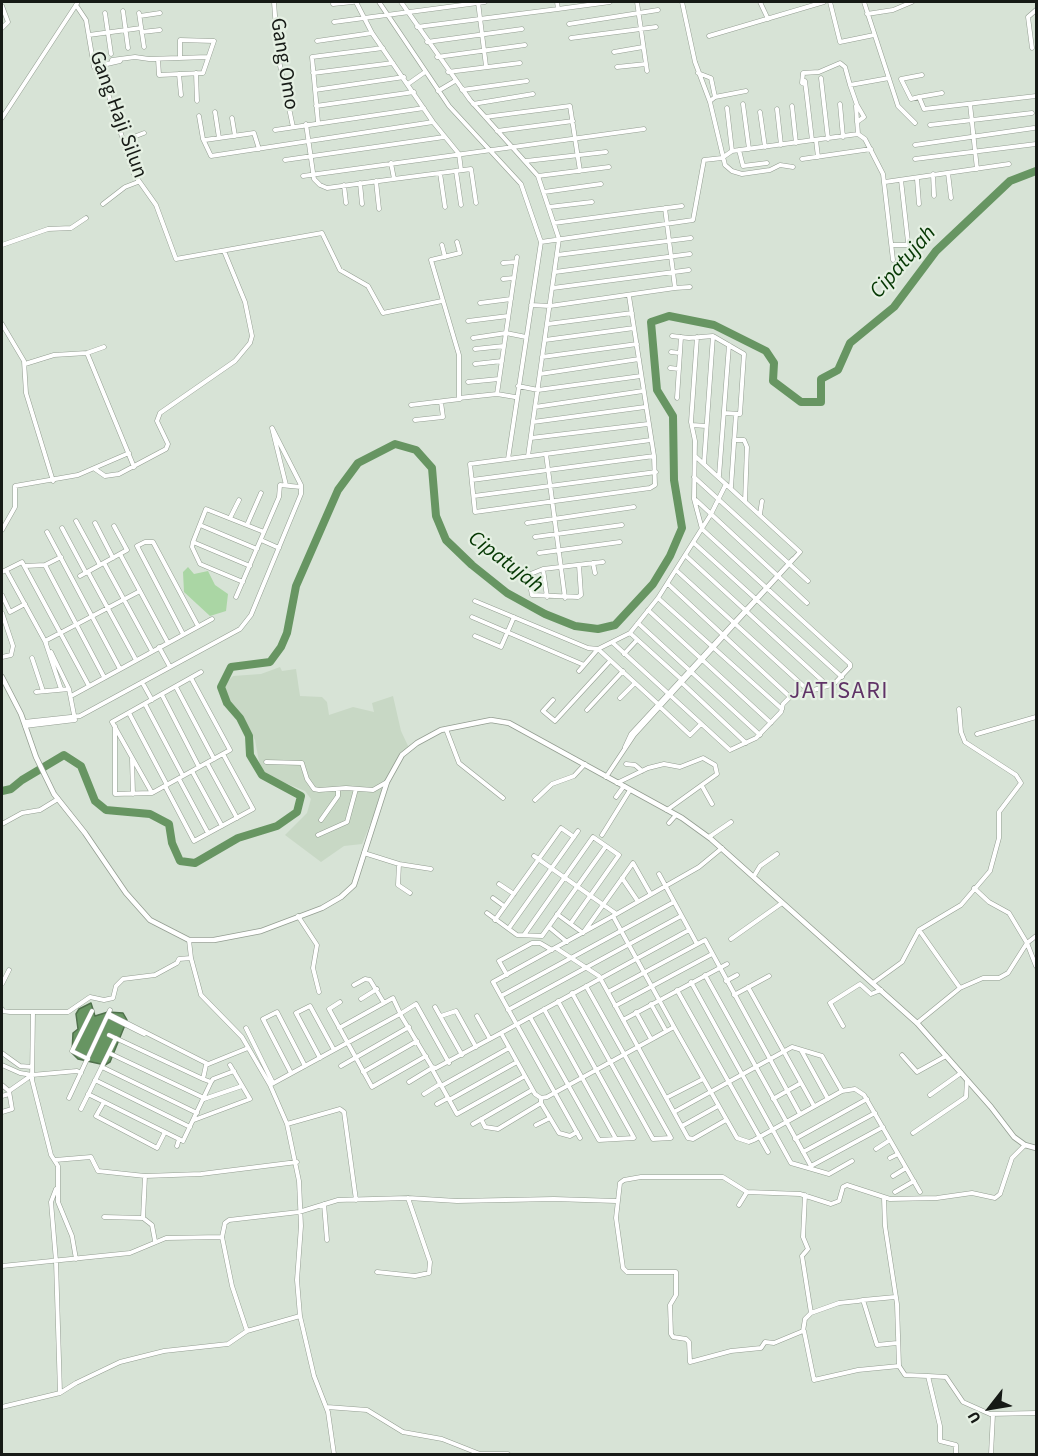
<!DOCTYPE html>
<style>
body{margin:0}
#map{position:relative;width:1038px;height:1456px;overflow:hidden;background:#d7e3d6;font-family:"Source Sans 3",sans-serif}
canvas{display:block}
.frame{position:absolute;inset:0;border:3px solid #161a16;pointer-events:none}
.north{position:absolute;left:960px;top:1378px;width:60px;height:60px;-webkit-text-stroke:4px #e5f0e3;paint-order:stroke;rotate:239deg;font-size:16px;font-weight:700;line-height:24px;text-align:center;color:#161a16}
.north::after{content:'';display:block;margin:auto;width:21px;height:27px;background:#161a16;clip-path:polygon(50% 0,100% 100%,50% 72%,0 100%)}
</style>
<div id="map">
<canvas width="1038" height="1456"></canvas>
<div class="frame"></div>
<div class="north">U</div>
</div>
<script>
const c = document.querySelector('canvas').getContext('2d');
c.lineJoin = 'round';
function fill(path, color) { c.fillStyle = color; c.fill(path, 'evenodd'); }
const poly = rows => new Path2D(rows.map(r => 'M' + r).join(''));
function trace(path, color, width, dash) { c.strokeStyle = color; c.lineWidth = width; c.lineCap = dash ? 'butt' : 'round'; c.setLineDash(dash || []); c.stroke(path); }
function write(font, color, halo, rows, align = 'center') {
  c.font = font + ' "Source Sans 3",sans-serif'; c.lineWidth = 4.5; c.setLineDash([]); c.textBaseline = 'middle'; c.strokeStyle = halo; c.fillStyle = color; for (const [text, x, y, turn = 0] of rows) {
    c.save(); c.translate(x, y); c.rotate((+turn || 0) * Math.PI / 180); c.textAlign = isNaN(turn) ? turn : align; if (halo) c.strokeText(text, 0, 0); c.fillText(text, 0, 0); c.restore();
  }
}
fill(poly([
 [280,667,282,671,296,669,300,696,322,697,327,702,329,715,353,707,374,712,372,703,393,696,401,731,409,748,396,761,362,844,344,846,321,862,285,835,307,813,311,799,305,791,268,776,260,767,255,740,241,714,225,700,223,694,225,684,233,676,261,674]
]), '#c8d8c5');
fill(poly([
 [188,567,194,574,208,571,215,585,228,594,226,611,210,616,184,592,183,572]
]), '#aad6a4');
const water = poly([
 [91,1003,95,1016,108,1012,123,1013,127,1020,110,1062,105,1065,78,1059,72,1053,73,1033,78,1029,76,1014,79,1009,91,1003]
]);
fill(water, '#679562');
trace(water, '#4f704b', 1.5);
trace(poly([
 [2,791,11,789,22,780,64,755,81,766,95,801,106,810,150,814,169,824,172,843,180,861,195,863,238,838,277,826,297,812,301,796,262,775,250,755,249,736,240,718,227,703,221,687,231,667,270,662,281,647,287,633,296,586,338,490,358,463,395,444,416,450,432,468,436,516,446,540,472,565,507,593,545,614,575,626,598,629,615,625,653,584,670,556,682,528,674,480,673,416,657,390,651,322,669,316,714,325,766,351,774,363,773,381,801,402,821,402,821,379,838,370,850,343,894,307,936,251,1010,181,1036,171]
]), '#679562', 8);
const minor = poly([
 [274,2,278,56,293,127],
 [356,2,372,33,433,122,459,154,461,170],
 [379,2,449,106,521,184,541,242,508,459],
 [401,2,470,100,538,176,559,239,528,456],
 [478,2,486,66],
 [637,2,647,71],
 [682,2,695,62,710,102,725,165,732,171,742,174,770,170,780,165,793,167],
 [760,2,768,19],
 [830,2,840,42,874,35],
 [864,2,898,106,915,123],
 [333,4,353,2],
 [76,5,86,20,94,67,105,84,134,174,156,205,176,259,322,233,340,270,368,286,383,313,442,301],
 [2,6,8,22,2,28],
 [558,9,610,2],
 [123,11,128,48],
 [105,13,111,54],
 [139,13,144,47],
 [867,14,893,10,912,2],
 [140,16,160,13],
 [334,22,485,2],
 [569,24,658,10],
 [417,27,558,9,557,2],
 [142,32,160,30],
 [89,35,141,28],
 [709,36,824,2],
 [571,38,656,27],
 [317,41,372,33],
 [427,42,522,29],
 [1032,48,1028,17,1036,10],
 [614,52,643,47],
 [437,57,525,45],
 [158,59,159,75,203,73,214,41,180,40,180,58],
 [112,63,112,60,135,57,149,59,208,57],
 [94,67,120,61],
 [617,67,646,64],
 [448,72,520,63],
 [196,73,197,101],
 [313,73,393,63],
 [698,73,711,78,715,97],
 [179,74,181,95],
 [922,75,901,79,911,99,919,97,924,109,1036,96],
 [821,78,828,139],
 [805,81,812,140],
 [408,84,425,72],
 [805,84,802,83,803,73,819,72,840,63,845,67,850,85,889,78],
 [850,85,857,105],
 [315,90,404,77],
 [462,90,527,81],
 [438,91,455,81],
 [919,97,942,93],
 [710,101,715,97,746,91],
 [473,104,533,94],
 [743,104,749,149],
 [840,104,843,137],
 [970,104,977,169],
 [316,106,414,92],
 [792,106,796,143],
 [727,108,732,151],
 [777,109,781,145],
 [215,112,219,138],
 [760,112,765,147],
 [199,116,203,139,211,156,433,122],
 [485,117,570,106,580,171],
 [2,118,78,2],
 [232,118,235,136],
 [318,122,312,57,383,48],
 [857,122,864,117,857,105,856,106,858,134,865,139,883,174,893,260],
 [306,124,314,179,320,185,327,188,394,179],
 [930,125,1032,113],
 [275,130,424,108],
 [497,131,573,121],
 [205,140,254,133,259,149],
 [816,140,818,157],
 [123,141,144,133],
 [915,145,1034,128],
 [739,150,743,166,767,163],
 [802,159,871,149],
 [915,159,1036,144],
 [285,160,444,137],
 [526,161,606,152],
 [391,163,394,179,471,169,476,203],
 [456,171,461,205],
 [440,173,445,207],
 [948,173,951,198],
 [933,174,934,196],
 [303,176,644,129],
 [538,176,609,167],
 [917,179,919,204],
 [376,181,379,209],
 [885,182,1009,164],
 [360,183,362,204],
 [344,185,346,203],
 [544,192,601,184],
 [103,204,125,187,138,182],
 [549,207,592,202],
 [554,223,682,206],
 [457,242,460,253,431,260,459,355,459,398,497,394,515,397],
 [541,242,693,220,704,160,722,158,732,151,858,134],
 [2,245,48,229,71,228,86,218],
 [442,245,445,257],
 [892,245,907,245,908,242,901,180],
 [557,255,691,238],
 [503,263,516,262],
 [555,272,690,254],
 [503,279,514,278],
 [553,288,689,270],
 [675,288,690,287],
 [629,296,654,456,655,485,650,488,475,512,470,464,651,440],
 [480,303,511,299],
 [531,305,550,306,675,288,665,208],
 [468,321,508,316],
 [2,324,24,361,26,393,53,481],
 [548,324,632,313],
 [672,336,689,338,713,336,744,354,740,414,724,413],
 [473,338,506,333,526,337],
 [545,340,634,328],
 [475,349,504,346],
 [671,352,680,353],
 [87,353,134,467],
 [542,357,637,344],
 [25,364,54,355,87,353,104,347],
 [475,364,502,361],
 [670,368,679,369],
 [540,374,639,359],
 [468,382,499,379],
 [518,386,538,390,641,376],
 [497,394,517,257],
 [677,398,681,337],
 [411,405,460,399],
 [535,407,643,391],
 [415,420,443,417,441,402],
 [533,422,645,407],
 [692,425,706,426],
 [531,438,648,424],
 [734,440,744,440,747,447,745,502],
 [546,454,565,598],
 [704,463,713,336],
 [95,469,105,476,119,474,166,449,168,444,157,421,160,413,235,361,250,343,252,336,245,302,224,251],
 [719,476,729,345],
 [694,477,808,581],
 [472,480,654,456],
 [731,487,736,414],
 [474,496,656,472],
 [696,500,807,603],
 [760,514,762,501],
 [230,518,239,500],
 [76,521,100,565],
 [95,523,113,558],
 [527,523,634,507],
 [200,525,257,549],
 [247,525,261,493],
 [62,528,86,573],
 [2,530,15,507,15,486,78,475,129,453],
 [47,532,120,669],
 [535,537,622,525],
 [261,540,279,548],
 [193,542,250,566],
 [694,543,842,677],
 [539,553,620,542],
 [120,554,168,643],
 [686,556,827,685],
 [104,563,152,651],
 [593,563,595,573],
 [45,565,104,677],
 [25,566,45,565,61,557],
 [543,569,528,575,532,595,578,597,581,595,579,565],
 [6,570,46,643],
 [677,571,809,691],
 [2,572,22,562,89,686],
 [88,572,136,660],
 [80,576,127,550,114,526],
 [243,582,200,564,192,547,193,542,206,509,264,532],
 [668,584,790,697],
 [2,595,10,612,25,604],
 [236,597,279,497,280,485,301,487],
 [547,597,543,569,603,562],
 [658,598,782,709],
 [475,601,588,648,598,649,658,704],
 [648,610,771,723],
 [2,613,13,646,11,655,2,657],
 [472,617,584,665],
 [638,623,760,735],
 [630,633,681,679],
 [183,634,137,546,145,542,153,542,198,626],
 [475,636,501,647,514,617],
 [613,643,730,750,756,738,781,712,783,704,790,697,834,684,850,667,850,664,702,529,694,499,695,441,691,422,697,337],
 [159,647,170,667],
 [51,652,69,689],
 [624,654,637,640],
 [32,658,43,691],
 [579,671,598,649,630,633,658,598,711,514,726,484],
 [142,682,152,700],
 [681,682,746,743],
 [176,687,214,759],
 [61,689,45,641,140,591],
 [73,695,212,619],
 [162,695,199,767],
 [620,698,635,683],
 [553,700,543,711,555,721,610,661],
 [145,704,183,776],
 [660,707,690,735,701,724],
 [587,710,623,671],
 [129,713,167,785],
 [24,722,80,716,240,629,251,615,301,494,301,485,272,428,286,485],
 [25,726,75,720,69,689,36,692],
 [115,726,115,794,152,793,230,750,191,678],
 [446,729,459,763,503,798],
 [977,734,1036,717],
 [625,747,631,734,793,559],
 [132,759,133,794],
 [266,762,302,763,307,779,314,789,319,790,346,788,373,790,387,782],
 [207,763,237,818],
 [626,764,635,765,642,771],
 [192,771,222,826],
 [606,777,634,735,800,552,695,456],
 [179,779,208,833],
 [617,783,648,768,664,764,680,767,703,758,715,765,717,774,667,810],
 [165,786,194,841,253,809,223,754],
 [702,786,712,804],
 [152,793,112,722,201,672],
 [616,797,624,786],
 [535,800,552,784,574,776,585,764],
 [321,820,338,796,338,789],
 [669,823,676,815],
 [2,824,22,813,40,810,58,799],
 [318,835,347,822,356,789],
 [602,835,630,790],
 [709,837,731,822],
 [364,853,399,864,398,885,410,893],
 [534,856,615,913],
 [399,864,431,869],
 [659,874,697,944],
 [754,876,760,866,777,854],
 [622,878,637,900],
 [499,884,514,894],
 [974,888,989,902,1009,913,1027,943,1036,966],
 [493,898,504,906],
 [487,913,517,935,542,936,606,846],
 [557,914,583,933,633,863,650,893],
 [298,916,317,945,313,968,319,992],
 [495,920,561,828,574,837],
 [549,927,567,942],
 [509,928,578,831],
 [919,930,960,988],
 [524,935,593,837,619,855,571,923],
 [731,939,782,903],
 [189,940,191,958,201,995,242,1037,270,1085,287,1124,299,1181,301,1226,297,1280,300,1316,314,1376,328,1412,334,1454],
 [556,948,599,976,688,1138,693,1139,726,1120],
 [507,975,499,961,532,943,540,943,552,950],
 [705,975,811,1166,883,1127],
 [726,981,737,975],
 [691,982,791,1163,829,1174,852,1161],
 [873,983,902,962,919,930,961,905,990,871,999,838,999,812,1021,783,1016,775,965,742,961,732,959,709],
 [2,984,9,970],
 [354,985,365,979,370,980,384,1003],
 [748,987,814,1106],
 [677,990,768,1152],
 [608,992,705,940,800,1114],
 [572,993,653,1139,671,1138,586,986],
 [734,995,769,976],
 [501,996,674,902],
 [361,999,377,989],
 [340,1002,329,1009,372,1087,426,1056],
 [651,1004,666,1031],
 [615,1006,712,954],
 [435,1007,462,1055],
 [2,1009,2,1011,10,1012,68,1012,90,997,104,1000,113,998,116,986,123,979,155,975,177,963,179,959,191,958],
 [544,1009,616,1139],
 [508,1010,681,916],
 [33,1012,32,1080,51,1155,58,1166,58,1202,72,1236,76,1259],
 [636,1012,651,1039],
 [109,1014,208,1064],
 [400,1014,416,1004,449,1063],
 [108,1016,144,1034],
 [441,1016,456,1011,476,1047],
 [477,1016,490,1039],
 [530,1017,599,1140,634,1138,558,1001],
 [623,1020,727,964],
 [917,1023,960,988,983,978,999,978,1008,973,1027,943,1036,936],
 [843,1026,830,1003,860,984,871,994,881,990],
 [674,1027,737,1138,749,1142,754,1140,842,1091,855,1089,864,1095,920,1192],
 [246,1028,273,1083],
 [339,1028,393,998,400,1013],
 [501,1033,689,930],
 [109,1035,203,1079],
 [801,1050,828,1099],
 [2,1053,20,1066,32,1067],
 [109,1053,204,1098],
 [902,1055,917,1072,946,1056],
 [320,1058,296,1013,310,1006,334,1050],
 [88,1059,72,1051,92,1011],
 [2,1065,20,1073,32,1075],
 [341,1066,409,1027],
 [102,1067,197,1113],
 [432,1069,457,1114,525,1076],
 [363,1072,417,1041],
 [291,1073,263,1019,277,1012,305,1066],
 [95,1080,190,1127],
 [211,1082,213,1079,234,1071],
 [409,1082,432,1068],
 [2,1085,9,1091,12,1109,2,1112],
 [270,1085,400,1014,432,1067,436,1068,501,1033,535,1094,541,1098,547,1097,674,1027,613,916,699,867,722,848],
 [441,1086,509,1048],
 [9,1091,32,1075,77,1071,81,1073],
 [88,1094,183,1141,211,1082,203,1079,206,1065,248,1048],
 [424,1094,440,1084],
 [930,1095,961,1073],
 [2,1096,9,1094],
 [69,1098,110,1010],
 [666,1098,703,1079],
 [204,1099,242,1086],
 [773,1099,801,1083],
 [449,1100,517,1062],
 [104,1102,96,1116,157,1148,165,1132],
 [541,1103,559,1133,570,1136,577,1132],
 [437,1104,448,1098],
 [81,1109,116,1038],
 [674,1112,792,1047,822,1056,842,1091],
 [481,1119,485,1127,498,1129,541,1103,541,1098],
 [194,1120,250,1099,230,1065],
 [287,1124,340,1109,344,1112,356,1200],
 [473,1124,532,1090],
 [536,1125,550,1118],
 [682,1126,718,1106],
 [913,1133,966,1097,967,1080],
 [580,1138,493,982,613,916],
 [795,1139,867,1099],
 [177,1146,179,1139],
 [876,1149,890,1140],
 [803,1152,875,1113],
 [890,1158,898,1154],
 [55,1160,91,1157,98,1171,145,1176,201,1174,297,1162],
 [893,1176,906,1168],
 [56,1189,51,1202,56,1261,60,1393],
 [895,1192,914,1181],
 [805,1195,803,1237,808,1249,802,1256,811,1313],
 [884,1198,885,1226,897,1304,899,1366,905,1375,928,1376,940,1426,940,1441,956,1445,956,1454],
 [324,1204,327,1240],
 [739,1205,747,1192],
 [104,1217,143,1218,145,1176],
 [143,1218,152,1225,155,1241],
 [222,1237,232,1286,247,1331],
 [2,1266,130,1253,166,1238,222,1237,225,1223,229,1220,299,1212,338,1200,408,1198,457,1201,554,1199,616,1201],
 [377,1272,415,1276,429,1273,430,1262,408,1198],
 [863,1300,895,1297],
 [804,1331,814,1380,858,1370,899,1366],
 [897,1343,877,1345,863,1300,858,1301,839,1303,811,1313,805,1319,803,1331,774,1343,765,1342,761,1348,731,1351,690,1362,689,1342,686,1339,673,1337,671,1334,670,1305,676,1295,676,1272,627,1272,623,1268,616,1218,620,1183,624,1180,641,1177,723,1177,747,1192,800,1194,831,1204,839,1201,843,1187,847,1185,890,1199,937,1198,972,1193,995,1198,1000,1194,1012,1158,1025,1145],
 [928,1376,946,1377,963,1402,990,1414,1036,1413],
 [2,1407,60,1393,76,1383,120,1362,164,1351,228,1344,247,1331,300,1316],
 [327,1407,367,1410,403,1432,442,1439,480,1454,508,1454],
 [991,1454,993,1414]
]);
const tertiary = poly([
 [2,677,21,714,36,757,54,794,85,833,126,893,150,920,189,940,214,940,261,931,322,908,341,897,354,885,387,782,402,755,417,743,441,730,491,720,509,723,682,818,711,839,917,1023,991,1107,1014,1137,1025,1145,1036,1148]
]);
trace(minor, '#939d91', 5);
trace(tertiary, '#939d91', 6);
trace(minor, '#fff', 4);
trace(tertiary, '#fff', 4.5);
write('21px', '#161a16', '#e5f0e3', [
 ["Gang Omo",283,64,81],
 ["Gang Haji Silun",117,115,70]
]);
write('italic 22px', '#043702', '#e5f0e3', [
 ["Cipatujah",904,263,-49],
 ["Cipatujah",505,563,37]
]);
c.letterSpacing = '1.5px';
write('24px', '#603367', '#e5f0e3', [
 ["JATISARI",839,693]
]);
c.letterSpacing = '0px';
</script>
